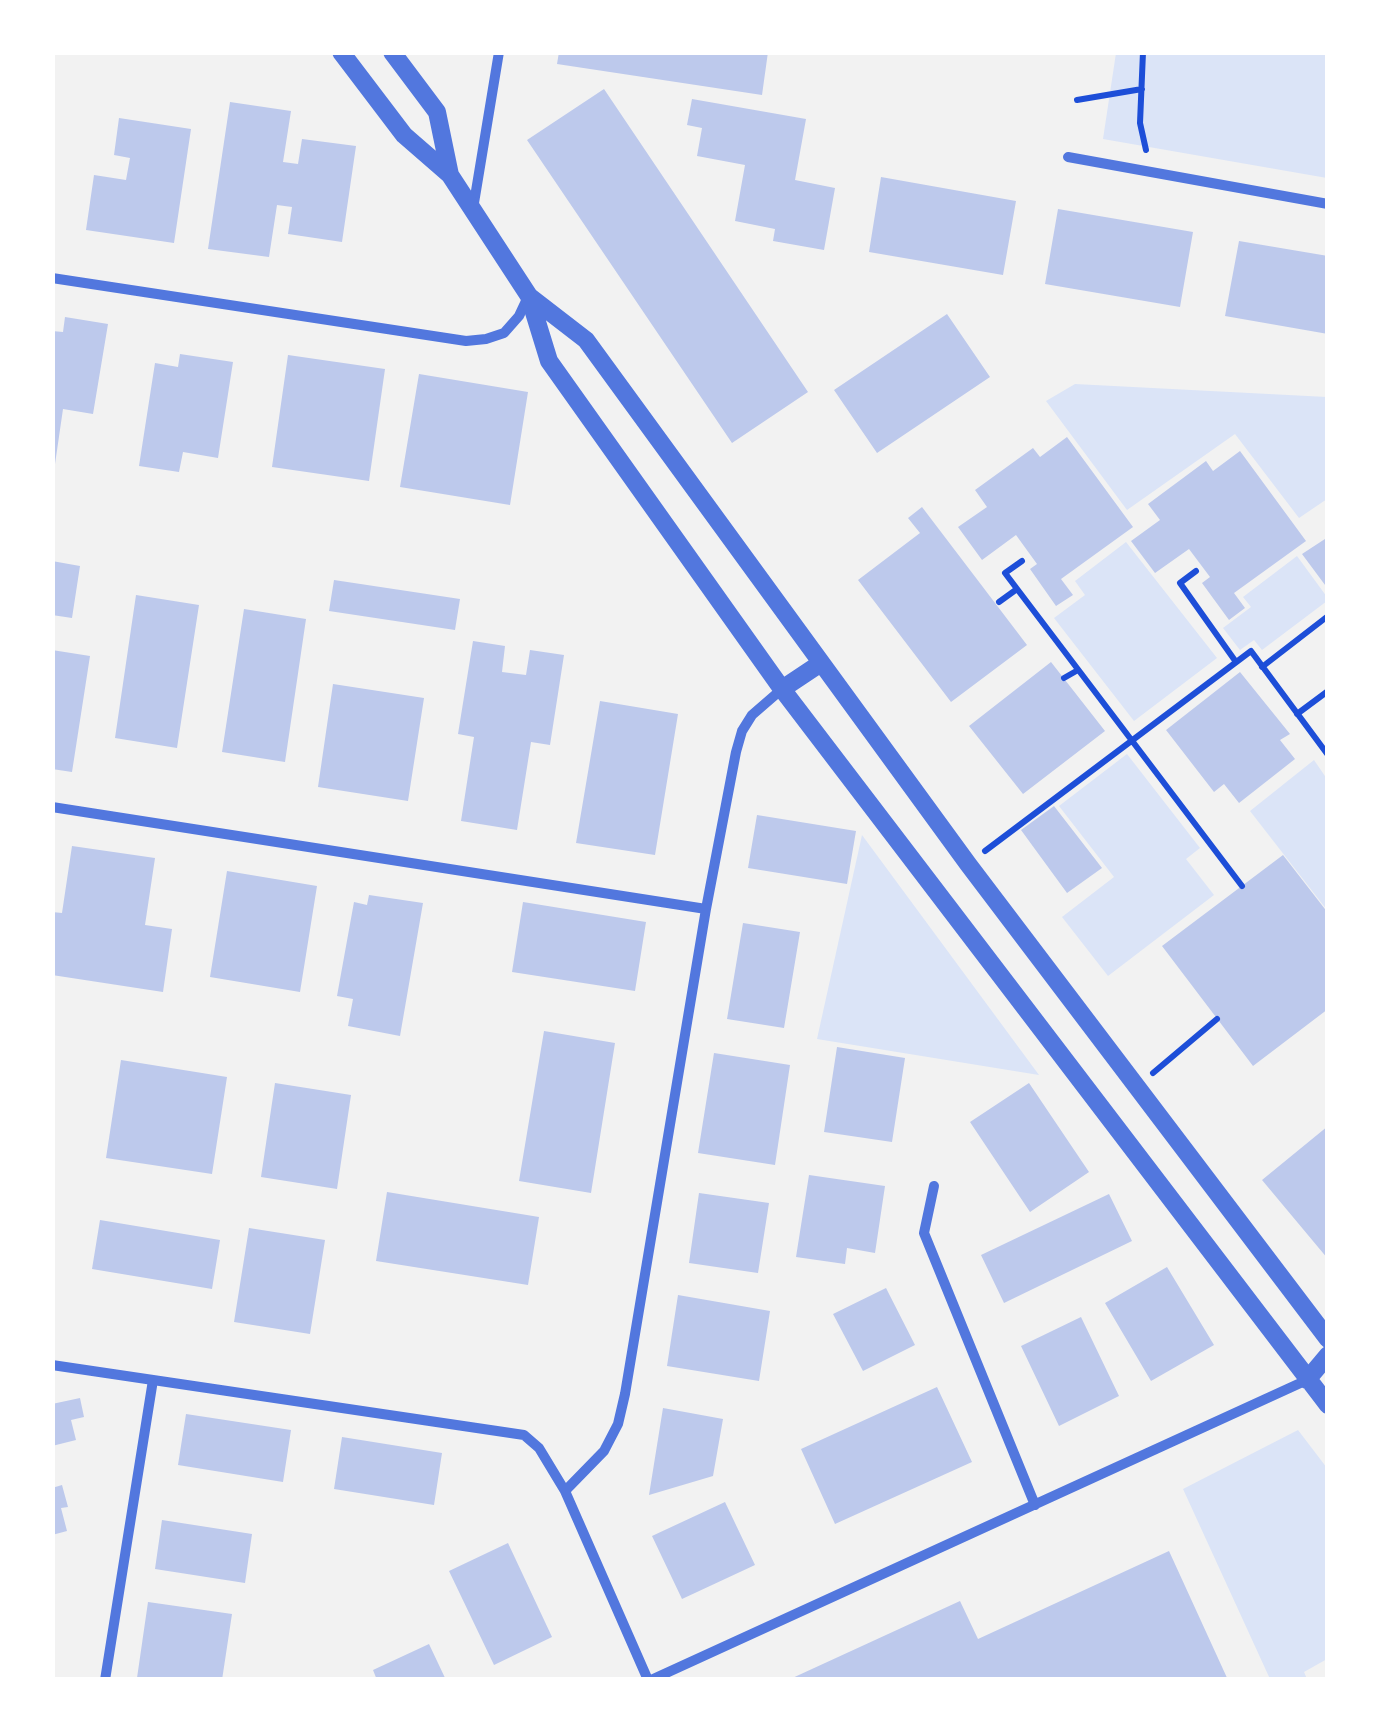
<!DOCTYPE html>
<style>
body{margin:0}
#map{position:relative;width:1380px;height:1732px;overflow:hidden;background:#f2f2f2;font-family:Cabin,sans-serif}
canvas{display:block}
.frame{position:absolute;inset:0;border:55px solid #fff;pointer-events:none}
</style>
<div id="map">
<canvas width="1380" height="1732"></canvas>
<div class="frame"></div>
</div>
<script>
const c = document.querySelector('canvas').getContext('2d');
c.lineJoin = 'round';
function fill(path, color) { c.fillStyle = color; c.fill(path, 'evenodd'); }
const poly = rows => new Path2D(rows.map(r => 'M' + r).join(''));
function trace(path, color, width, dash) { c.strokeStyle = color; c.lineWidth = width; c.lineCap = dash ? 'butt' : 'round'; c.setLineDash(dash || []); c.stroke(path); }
fill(poly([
 [1116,53,1327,53,1327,178,1103,139],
 [1075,384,1327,397,1327,499,1299,518,1235,434,1127,510,1046,401],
 [1126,542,1217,658,1134,721,1054,618,1085,595,1075,581],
 [1297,556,1327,597,1327,601,1262,650,1254,640,1240,650,1223,628,1251,607,1243,597],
 [1127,754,1200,848,1186,859,1214,895,1108,976,1062,917,1114,877,1059,806],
 [1314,760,1327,779,1327,910,1250,811],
 [862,835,1039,1075,817,1039],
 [1298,1430,1327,1468,1327,1659,1304,1672,1307,1679,1270,1679,1183,1489]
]), '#dbe4f7');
fill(poly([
 [559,52,768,52,762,95,557,64],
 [604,89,808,392,732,443,527,140],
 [692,99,806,119,795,180,835,188,824,250,773,241,775,229,735,221,745,165,697,156,702,128,687,125],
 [230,102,291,111,283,162,298,164,302,139,356,146,342,242,288,234,292,207,277,205,269,257,208,249],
 [119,118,191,129,174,243,86,230,94,175,126,180,130,158,114,155],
 [881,177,1016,201,1003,275,869,252],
 [1058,209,1193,232,1180,307,1045,284],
 [1239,241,1328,256,1328,334,1225,316],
 [947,314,990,377,877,453,834,390],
 [65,317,108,324,93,414,63,409,55,464,52,464,52,331,63,332],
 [180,354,233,362,218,458,183,452,179,472,139,466,155,363,178,367],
 [288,355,385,369,369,481,272,467],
 [419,374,528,392,510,505,400,487],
 [1067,437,1133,527,1061,579,1073,595,1056,606,1030,569,1037,564,1016,535,982,560,958,527,987,507,975,490,1033,448,1040,457],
 [1240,451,1306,541,1234,593,1245,608,1229,620,1202,583,1210,577,1189,549,1155,573,1131,541,1160,520,1148,504,1206,461,1213,471],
 [922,507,1027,645,951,702,858,580,920,533,908,518],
 [1328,537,1328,589,1302,554],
 [52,561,80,566,72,618,52,615],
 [334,580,460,599,455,630,329,611],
 [136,595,199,605,177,748,115,738],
 [244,609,306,619,285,762,222,752],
 [473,641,505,646,502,672,526,675,530,650,564,655,550,745,531,742,517,830,461,821,474,737,458,734],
 [52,650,90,656,72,772,52,769],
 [1051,662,1105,731,1023,794,969,726],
 [1240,672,1290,734,1280,740,1295,759,1239,803,1224,784,1214,792,1166,730],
 [333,684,424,698,408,801,318,787],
 [600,701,678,714,655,855,576,843],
 [1054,806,1102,868,1067,893,1021,830],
 [757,815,856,831,847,884,748,868],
 [72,846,155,858,145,925,172,929,163,992,52,975,52,912,62,913],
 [1283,855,1328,913,1328,1009,1253,1066,1162,946],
 [227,871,317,886,300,992,210,977],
 [369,895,423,903,400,1036,348,1026,353,999,337,996,354,902,367,905],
 [523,902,646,922,635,991,512,972],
 [743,923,800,932,784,1028,727,1019],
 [544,1031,615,1043,591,1193,519,1181],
 [837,1047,905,1058,892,1142,824,1132],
 [714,1053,790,1065,775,1165,698,1153],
 [121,1060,227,1077,212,1174,106,1158],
 [275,1083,351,1095,337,1189,261,1177],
 [1029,1083,1089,1172,1030,1212,970,1122],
 [1328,1126,1328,1259,1262,1180],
 [809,1175,885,1186,875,1253,847,1248,845,1264,796,1257],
 [387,1192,539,1217,528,1285,376,1261],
 [699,1193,769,1203,758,1273,689,1263],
 [1109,1194,1132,1241,1004,1303,981,1255],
 [100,1220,220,1240,212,1289,92,1269],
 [249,1228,325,1240,310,1334,234,1322],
 [1167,1267,1214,1345,1151,1381,1105,1303],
 [886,1288,915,1345,863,1371,833,1314],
 [678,1295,770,1311,759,1381,667,1366],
 [1081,1317,1119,1396,1059,1426,1021,1346],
 [937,1387,972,1462,835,1524,801,1449],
 [80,1398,84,1417,71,1420,76,1440,52,1446,52,1404],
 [663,1408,723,1419,713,1476,649,1495],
 [186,1414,291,1430,283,1482,178,1465],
 [342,1437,442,1453,434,1505,334,1489],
 [62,1485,68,1507,61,1508,67,1531,52,1535,52,1488],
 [725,1502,755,1565,682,1599,652,1536],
 [162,1520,252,1534,245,1583,155,1569],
 [508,1543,552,1637,494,1665,449,1571],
 [1169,1551,1228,1680,788,1680,960,1601,978,1639],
 [148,1602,232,1614,222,1680,137,1678],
 [429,1644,446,1680,377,1680,373,1670]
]), '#bdc9ec');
trace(poly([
 [1143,52,1140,123,1146,150],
 [1077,100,1142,89],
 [1022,561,1005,573,1242,886],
 [1196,571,1180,583,1236,662],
 [999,602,1017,589],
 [1262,667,1328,616],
 [1064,678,1078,670],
 [1297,714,1328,691],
 [985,851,1251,651,1328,755],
 [1153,1073,1217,1019]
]), '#1d4ed8', 6);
trace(poly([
 [1068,157,1328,204],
 [473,209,499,52],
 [52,278,466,341,486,339,504,333,519,316,527,299],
 [52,807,706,909],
 [934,1186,924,1233,1035,1505],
 [52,1365,524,1435,539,1448,565,1491,648,1680],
 [565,1491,604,1451,618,1424,625,1394,706,909,736,752,742,731,752,715,782,689],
 [105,1680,153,1380],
 [651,1680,1307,1380]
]), '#5277de', 10);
trace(poly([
 [341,52,404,135,450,175,529,296,549,361,782,689,1328,1405],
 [392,52,437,112,450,175],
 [529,296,586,340,968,864,1328,1339],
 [782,689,821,663],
 [1307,1380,1328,1355]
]), '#5277de', 18);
</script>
